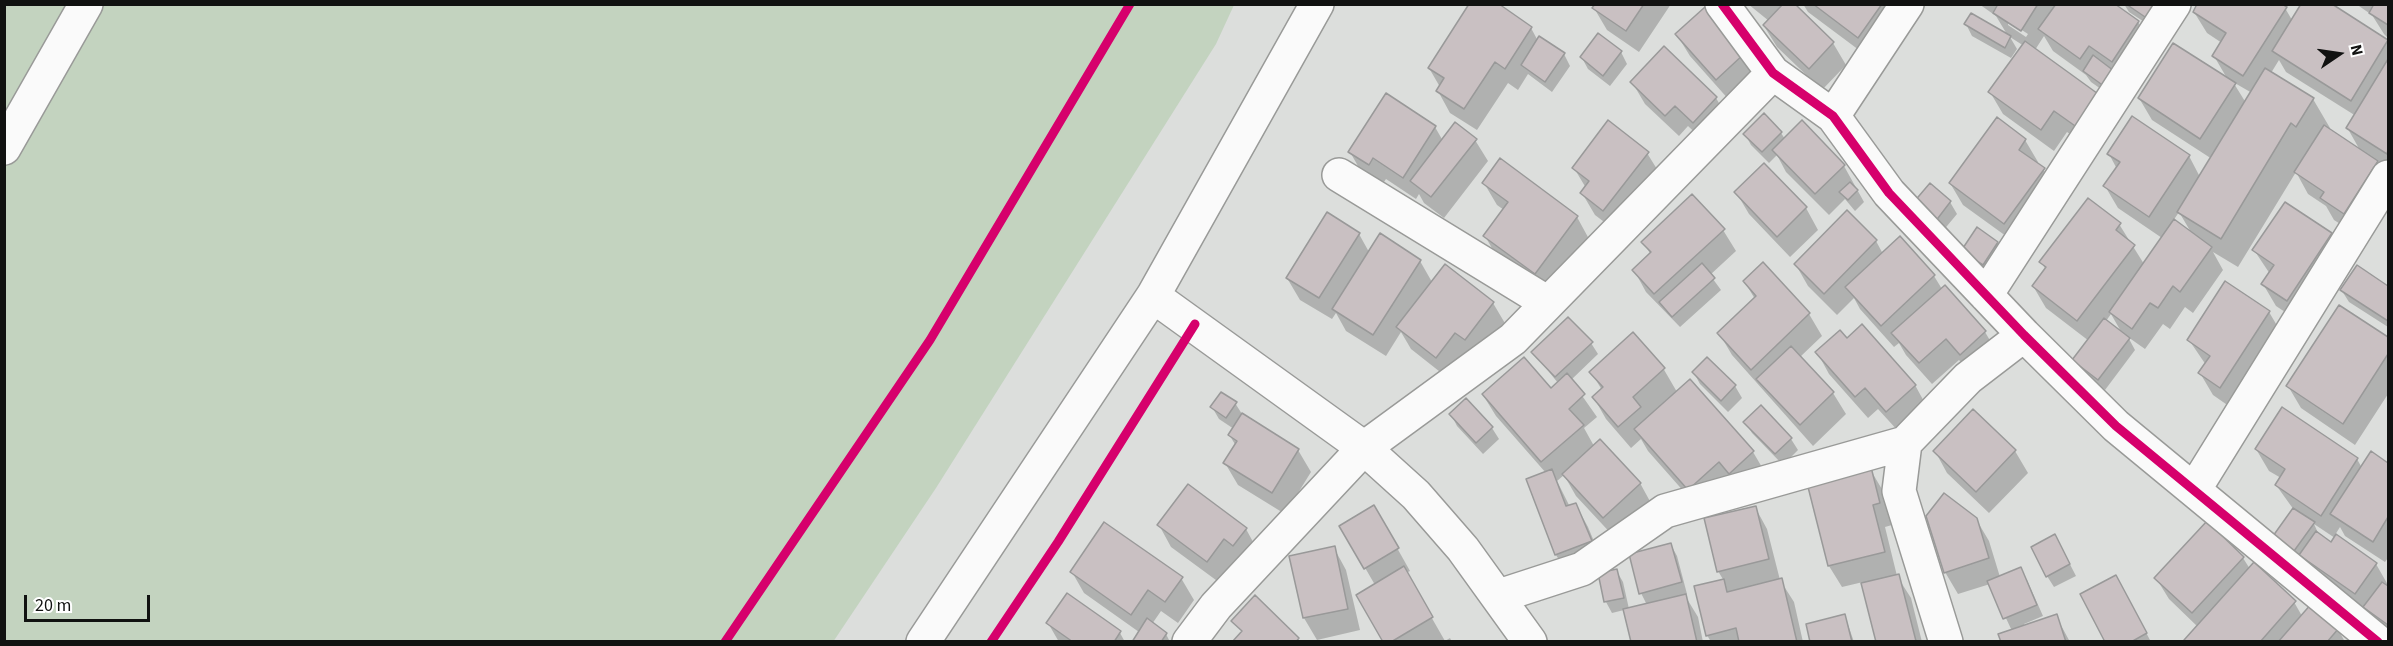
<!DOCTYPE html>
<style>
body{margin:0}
#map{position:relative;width:2393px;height:646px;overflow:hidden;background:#dcdedc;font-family:"Source Sans 3",sans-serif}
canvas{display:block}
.frame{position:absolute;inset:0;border:6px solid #111211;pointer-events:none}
.north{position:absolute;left:2309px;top:24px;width:60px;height:60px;-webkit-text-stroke:4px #fff;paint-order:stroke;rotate:77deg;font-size:16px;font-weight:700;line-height:24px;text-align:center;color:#111211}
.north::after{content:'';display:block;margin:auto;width:21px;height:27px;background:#111211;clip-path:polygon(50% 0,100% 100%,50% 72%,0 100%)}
.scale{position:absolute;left:24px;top:595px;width:126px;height:27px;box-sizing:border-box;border:3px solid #111211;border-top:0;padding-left:8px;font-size:18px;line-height:21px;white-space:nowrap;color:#111211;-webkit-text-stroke:4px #fff;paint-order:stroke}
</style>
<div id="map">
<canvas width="2393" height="646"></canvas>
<div class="frame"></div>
<div class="north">N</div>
<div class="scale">20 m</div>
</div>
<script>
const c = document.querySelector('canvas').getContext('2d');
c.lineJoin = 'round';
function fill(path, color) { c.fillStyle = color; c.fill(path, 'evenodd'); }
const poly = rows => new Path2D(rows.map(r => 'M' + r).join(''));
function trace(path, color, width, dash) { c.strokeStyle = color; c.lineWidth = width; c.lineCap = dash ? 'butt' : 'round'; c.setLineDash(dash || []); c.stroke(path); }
fill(poly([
 [4,5,1234,5,1216,44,936,488,833,642,5,641]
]), '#c3d3bf');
fill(poly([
 [1597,4,1671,4,1639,52,1607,30,1594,8],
 [1748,4,1795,4,1833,43,1846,65,1822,90,1777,47,1764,26,1769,21],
 [1803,4,1889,4,1871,59,1808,12],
 [1979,4,2113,4,2138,22,2151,44,2115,99,2091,82,2086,75,2053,51,2044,36,2035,50,2091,149,2067,132,2054,151,2003,114,1990,92,2024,46,2010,37,2017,49,2011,58,1972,36,1966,24,2008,36,1996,16],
 [2008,21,2028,34,2026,37,2008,25],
 [2124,4,2170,4,2155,29,2129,12],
 [2329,4,2388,42,2388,168,2376,160,2388,182,2356,234,2334,220,2326,206,2308,194,2296,172,2238,267,2213,252,2223,270,2193,313,2185,307,2170,329,2163,324,2145,349,2128,337,2135,350,2105,390,2081,372,2074,360,2089,341,2046,308,2033,286,2046,270,2041,262,2119,224,2144,264,2162,238,2118,208,2105,186,2117,169,2109,154,2189,156,2200,177,2212,159,2152,120,2139,98,2228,80,2214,56,2222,43,2207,33,2194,12,2285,8,2292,20],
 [2279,60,2286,72,2356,116,2348,129,2361,152,2328,130,2330,128,2313,99,2271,73],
 [2233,82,2252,93,2246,103],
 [2179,212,2192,234,2173,221],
 [2111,314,2123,335,2106,321],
 [2356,4,2388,4,2388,38,2384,34,2372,15],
 [1705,10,1757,76,1730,101,1690,56,1677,35],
 [1531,28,1538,41,1564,54,1570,66,1552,92,1528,74,1518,90,1508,83,1477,130,1450,113,1438,91,1440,87,1429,68],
 [1621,52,1627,64,1610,86,1588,69,1582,58],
 [1632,82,1716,98,1729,120,1706,143,1688,126,1679,136,1645,104],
 [1435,127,1443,141,1475,140,1488,161,1444,218,1424,203,1419,194,1416,199,1386,179,1382,185,1362,173,1350,152],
 [1781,133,1785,139,1844,166,1864,202,1855,211,1845,199,1829,215,1786,172,1777,155,1769,163,1751,145,1745,134],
 [2025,140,2038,162,2036,164,2043,169,2056,191,2017,244,1963,205,1950,183],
 [1647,153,1660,174,1616,231,1595,215,1582,193,1586,188,1574,168],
 [1484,183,1577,217,1589,239,1548,295,1497,257,1485,236,1504,210,1497,205],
 [1930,185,1950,202,1957,214,1942,232,1922,215],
 [1736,192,1806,208,1818,230,1790,257,1749,214],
 [1723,230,1736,251,1710,275,1721,290,1680,327,1646,292,1634,270,1651,255,1643,242],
 [1359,234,1369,252,1420,261,1432,282,1445,266,1493,303,1506,325,1449,379,1411,349,1401,332,1386,356,1346,331,1336,313,1332,319,1300,300,1287,278],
 [2330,234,2343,256,2300,322,2276,306,2263,284,2270,274,2254,250],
 [1900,238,1934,276,1942,289,1945,287,1985,332,1998,354,1974,376,1959,360,1932,384,1906,355,1899,343,1894,347,1860,309,1854,298,1837,315,1808,286,1796,265,1876,241,1883,254],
 [1997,243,2004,254,1990,276,1963,251],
 [1763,264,1809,314,1822,336,1800,357,1833,393,1846,414,1813,446,1732,355,1719,333,1755,299,1744,281],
 [2357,267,2388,287,2388,327,2349,302,2342,291],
 [2226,284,2269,312,2282,334,2233,409,2213,395,2200,373,2206,365,2189,340],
 [2340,307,2388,339,2388,394,2355,445,2301,408,2288,386],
 [1847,340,1915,385,1927,407,1899,432,1878,409,1868,418,1829,374,1817,352],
 [1591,343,1598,354,1571,380,1597,417,1584,428,1594,446,1640,483,1652,505,1616,539,1576,496,1564,475,1557,481,1570,507,1576,505,1588,527,1603,563,1569,576,1556,555,1528,480,1546,473,1496,416,1483,395,1550,390,1558,383,1533,352],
 [1707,359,1735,386,1742,398,1728,412,1700,384,1694,373],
 [1663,368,1677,392,1689,381,1753,452,1766,474,1701,511,1648,451,1641,439,1631,448,1606,419,1594,398,1602,390,1591,372],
 [1466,400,1492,428,1499,439,1483,454,1457,426,1451,414],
 [1235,403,1242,414,1298,450,1311,472,1285,514,1238,485,1225,463,1236,446,1230,436,1234,429,1219,419,1212,407],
 [1973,411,2015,451,2028,473,1989,513,1947,473,1935,451],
 [1745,422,1791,439,1798,450,1783,465,1752,433],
 [2256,449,2357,459,2362,468,2372,453,2388,465,2388,558,2385,562,2345,536,2340,527,2335,535,2376,564,2388,585,2388,631,2314,577,2303,558,2301,561,2282,548,2294,510,2276,485,2281,478,2269,471],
 [2314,524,2335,538,2331,544,2319,535],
 [1870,469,1883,491,1892,525,1885,527,1897,576,1911,598,1922,642,1877,642,1863,582,1842,587,1829,566],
 [1374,507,1410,571,1406,573,1445,641,1450,638,1452,642,1384,642,1375,585,1341,526],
 [1755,507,1767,529,1780,580,1794,602,1803,642,1711,642,1707,635,1724,581,1718,571],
 [1976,519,1989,541,2000,577,2020,569,2027,580,2043,616,2024,624,2024,627,2056,616,2070,642,2002,642,2012,631,1990,584,1958,594,1945,572],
 [1159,525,1246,529,1258,551,1220,583,1171,547],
 [1671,545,1677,556,1687,594,1684,594,1698,617,1703,642,1632,642,1624,610,1612,613,1606,602,1616,570,1623,582,1629,609,1647,605,1641,593],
 [2061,547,2076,576,2054,587,2047,576],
 [1334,548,1346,570,1360,630,1317,640,1304,618,1291,558],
 [2243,558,2250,569,2294,602,2302,616,2338,629,2345,642,2187,642,2198,627,2169,599,2156,578],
 [1072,572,1181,578,1194,600,1178,623,1161,611,1152,624,1166,634,1170,642,1133,642,1139,632,1084,593],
 [2128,598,2151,642,2106,642],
 [1845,616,1854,642,1811,642],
 [1048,623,1120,633,1125,642,1059,642]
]), '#0003');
const building = poly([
 [1469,4,1499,4,1532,27,1505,69,1495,62,1464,109,1436,91,1444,78,1428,68,1469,4],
 [1595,4,1644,4,1626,31,1592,8,1595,4],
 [1783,4,1795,4,1834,42,1809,69,1763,25,1783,4],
 [1813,4,1882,4,1858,38,1813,4],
 [2038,4,2021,31,1993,13,1998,4,2038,4],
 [2056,4,2115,4,2139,21,2112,62,2089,46,2080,59,2038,29,2056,4],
 [2126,4,2157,4,2148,19,2126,4],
 [2197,4,2282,4,2287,7,2243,76,2212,56,2226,33,2193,12,2197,4],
 [2301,4,2332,4,2388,40,2351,101,2272,51,2301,4],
 [2374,4,2388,4,2388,25,2369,13,2374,4],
 [1705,7,1745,53,1716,80,1675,34,1705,7],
 [1971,13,2011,36,2005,48,1964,24,1971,13],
 [1598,33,1622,51,1603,76,1580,57,1598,33],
 [1539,36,1565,53,1545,82,1521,65,1539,36],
 [2025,41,2101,96,2078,128,2054,111,2041,130,1988,92,2025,41],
 [2173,43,2236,83,2200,139,2138,98,2173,43],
 [1664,46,1717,97,1693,123,1675,106,1665,116,1630,82,1664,46],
 [2093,55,2118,74,2108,89,2083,71,2093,55],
 [2388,59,2388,150,2387,154,2346,128,2388,59],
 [2265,68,2314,98,2296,127,2291,123,2221,239,2177,212,2265,68],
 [1386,93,1436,126,1403,178,1373,158,1369,165,1348,152,1386,93],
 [1764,113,1782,132,1762,152,1743,134,1764,113],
 [2132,116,2190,155,2149,217,2103,186,2120,162,2107,154,2132,116],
 [1997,117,2026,139,2019,150,2045,168,2004,224,1949,183,1997,117],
 [1608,120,1649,152,1603,211,1580,193,1589,181,1572,168,1608,120],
 [1802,120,1845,165,1815,194,1772,150,1802,120],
 [1455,122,1477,139,1431,197,1410,181,1455,122],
 [2324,125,2378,161,2344,214,2320,198,2324,192,2294,172,2324,125],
 [1500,158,1578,216,1535,274,1483,236,1508,202,1482,183,1500,158],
 [1764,163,1807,207,1777,237,1734,192,1764,163],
 [1850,182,1858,190,1848,200,1839,192,1850,182],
 [1930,183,1951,201,1935,222,1913,203,1930,183],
 [1692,194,1725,229,1654,294,1632,270,1651,252,1641,242,1692,194],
 [2088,198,2121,223,2116,230,2135,245,2077,321,2032,286,2046,267,2039,262,2088,198],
 [2285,202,2332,233,2287,301,2261,284,2274,265,2252,250,2285,202],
 [1847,210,1877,240,1824,294,1794,264,1847,210],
 [1327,212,1360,233,1319,298,1286,278,1327,212],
 [2174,219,2212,247,2180,292,2173,286,2158,308,2150,303,2132,329,2109,312,2174,219],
 [1977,227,1998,242,1983,265,1961,251,1977,227],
 [1380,233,1421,260,1373,335,1332,309,1380,233],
 [1900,236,1935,275,1881,326,1845,287,1900,236],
 [1763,262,1810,313,1751,370,1717,333,1756,296,1743,281,1763,262],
 [1702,263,1715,278,1672,317,1659,302,1702,263],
 [1445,264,1494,302,1465,340,1455,333,1436,358,1396,327,1445,264],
 [2357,265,2388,286,2388,321,2340,290,2357,265],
 [2225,281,2270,311,2220,388,2198,373,2210,356,2187,340,2225,281],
 [1945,285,1986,331,1960,355,1946,339,1919,363,1891,333,1945,285],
 [2339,305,2388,337,2388,354,2343,424,2286,386,2339,305],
 [1568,317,1593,342,1555,377,1531,352,1568,317],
 [2104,318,2130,338,2098,380,2072,360,2104,318],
 [1862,324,1916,385,1886,412,1865,388,1855,397,1815,352,1840,330,1847,338,1862,324],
 [1633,332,1665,368,1633,397,1641,407,1618,427,1592,397,1603,387,1589,372,1633,332],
 [1791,346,1834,392,1800,425,1756,379,1791,346],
 [1524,357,1551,388,1567,373,1585,394,1569,409,1584,425,1541,462,1482,394,1524,357],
 [1707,357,1736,385,1721,401,1692,372,1707,357],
 [1690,379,1754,451,1729,474,1719,462,1688,490,1634,429,1690,379],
 [1221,392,1237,402,1226,418,1210,407,1221,392],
 [1466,398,1493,427,1476,443,1449,414,1466,398],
 [1761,405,1792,438,1775,454,1743,422,1761,405],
 [2282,407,2358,458,2321,516,2275,485,2285,469,2255,449,2282,407],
 [1973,409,2016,450,1976,492,1933,451,1973,409],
 [1242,413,1299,449,1272,493,1223,463,1237,441,1228,435,1242,413],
 [1600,439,1641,483,1603,518,1562,474,1600,439],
 [2371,451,2388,463,2388,517,2373,542,2330,514,2371,451],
 [1871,467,1880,503,1873,505,1885,552,1828,566,1807,483,1871,467],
 [1552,469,1566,506,1576,503,1592,541,1555,555,1526,479,1552,469],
 [1188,484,1247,528,1233,546,1224,539,1207,562,1157,525,1188,484],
 [1944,493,1977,518,1989,558,1944,573,1926,516,1944,493],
 [1374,505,1399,548,1364,569,1339,526,1374,505],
 [1756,506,1769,559,1717,572,1704,518,1756,506],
 [2293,508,2315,522,2294,551,2273,536,2293,508],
 [2207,521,2244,557,2192,613,2154,578,2207,521],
 [1104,522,1183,577,1165,602,1148,590,1131,615,1070,572,1104,522],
 [2316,531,2331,542,2336,534,2377,563,2355,594,2299,555,2316,531],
 [2055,534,2070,564,2046,577,2031,547,2055,534],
 [1671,543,1682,582,1639,594,1629,554,1671,543],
 [1335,546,1348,609,1303,618,1289,556,1335,546],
 [2254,562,2296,601,2260,642,2187,642,2184,640,2254,562],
 [1404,566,1433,617,1391,642,1383,642,1356,595,1404,566],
 [2021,567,2037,605,2003,619,1987,581,2021,567],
 [1617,569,1624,598,1604,602,1598,573,1617,569],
 [1899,574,1916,641,1876,642,1861,583,1899,574],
 [2116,575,2147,633,2131,642,2105,642,2080,594,2116,575],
 [1782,578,1797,642,1739,642,1736,628,1706,636,1694,586,1724,579,1727,592,1782,578],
 [2382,582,2388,586,2388,625,2363,607,2382,582],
 [1067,593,1121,631,1114,642,1073,642,1046,623,1067,593],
 [1686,594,1697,642,1631,642,1623,609,1686,594],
 [1255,595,1299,638,1296,642,1232,642,1242,631,1231,621,1255,595],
 [2312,603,2339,628,2327,642,2278,642,2312,603],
 [1845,614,1852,642,1810,642,1806,624,1845,614],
 [2057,614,2066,642,2001,642,1998,634,2057,614],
 [1147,618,1167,633,1161,642,1132,642,1147,618]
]);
fill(building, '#c9c0c2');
trace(building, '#999', 1.5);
const minor = poly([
 [1722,4,1773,73,1833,116,1889,193,2024,335,2116,426,2378,642],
 [1833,116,1907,4],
 [4,148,86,4],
 [1339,175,1548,303],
 [1986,295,2174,4],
 [1153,296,1364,448,1416,495,1463,549,1530,642],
 [2194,490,2388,177],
 [1499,596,1582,569,1665,511,1905,443],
 [923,642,1153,296,1317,4],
 [1189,642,1216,606,1364,448,1513,339,1773,73],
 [1946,642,1899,491,1905,443,1968,378,2024,335]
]);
trace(minor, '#999a98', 36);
trace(minor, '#fafafa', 33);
trace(poly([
 [1722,4,1773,73,1833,116,1889,193,2024,335,2116,426,2378,642],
 [725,642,930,340,1130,4],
 [991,642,1058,542,1195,324]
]), '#d6006c', 9);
</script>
